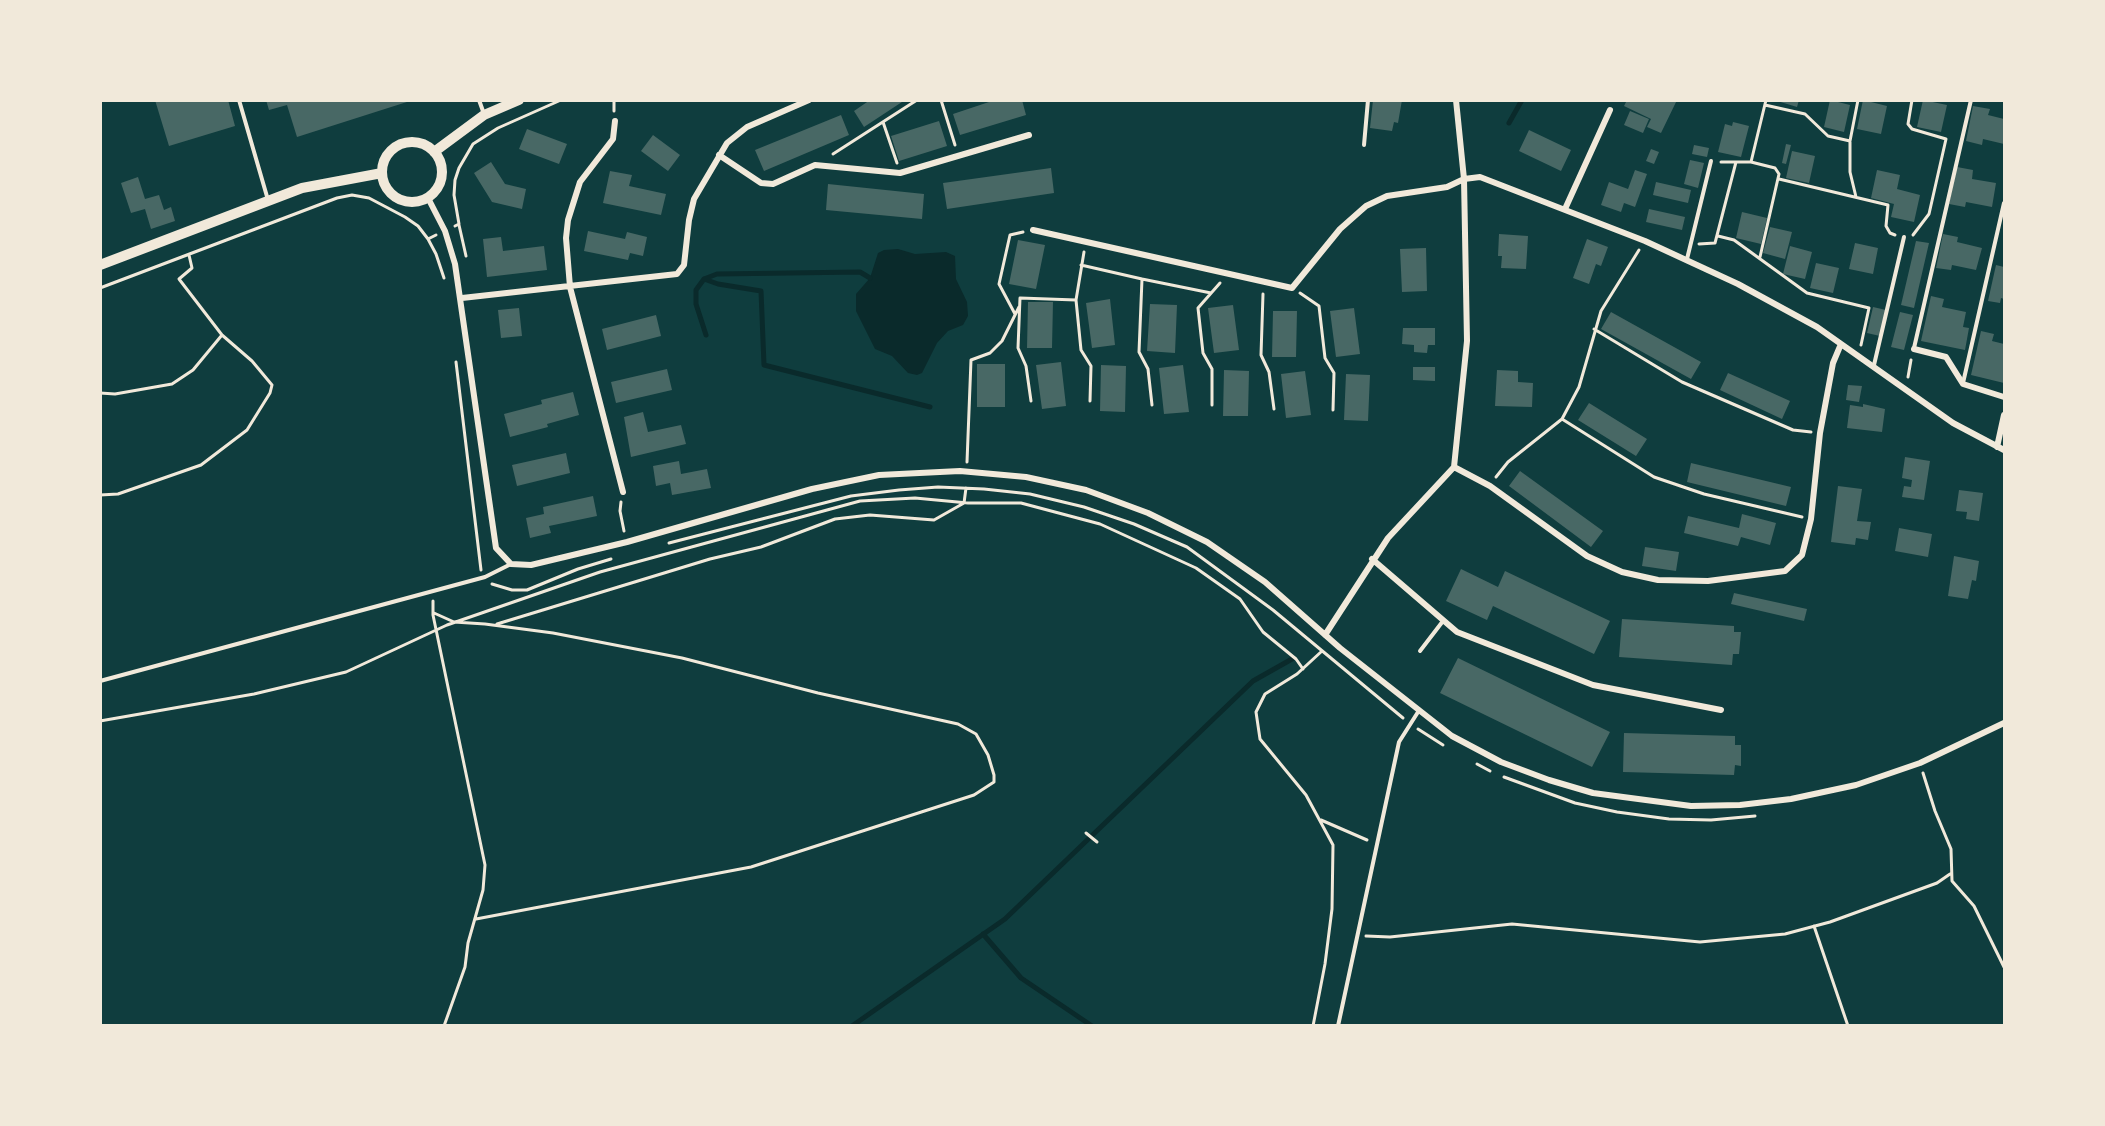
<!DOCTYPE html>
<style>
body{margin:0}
#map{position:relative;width:2105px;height:1126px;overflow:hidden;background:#0f3d3e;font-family:"Space Grotesk",sans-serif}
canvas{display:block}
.frame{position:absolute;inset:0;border:102px solid #f1e9da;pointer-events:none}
</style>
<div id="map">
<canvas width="2105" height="1126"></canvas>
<div class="frame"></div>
</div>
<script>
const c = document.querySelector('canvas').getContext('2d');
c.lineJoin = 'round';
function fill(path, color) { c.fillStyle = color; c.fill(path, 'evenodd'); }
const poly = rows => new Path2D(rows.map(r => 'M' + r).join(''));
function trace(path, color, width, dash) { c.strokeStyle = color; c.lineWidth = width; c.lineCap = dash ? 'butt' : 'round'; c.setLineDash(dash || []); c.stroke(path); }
fill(poly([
 [898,249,915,254,946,252,955,256,956,279,967,302,968,316,963,325,948,331,937,343,922,373,917,375,908,373,892,356,875,349,856,311,856,294,870,278,878,253,884,250]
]), '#0a2a2b');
trace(poly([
 [1509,123,1522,100],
 [704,279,718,284,761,291,764,365,930,407],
 [706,335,696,304,696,290,704,279,717,274,860,272,870,278],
 [983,934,1021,978,1092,1026],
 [852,1026,1005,919,1253,681,1292,659]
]), '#0a2a2b', 5);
fill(poly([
 [155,100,228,100,235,126,169,146],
 [266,100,410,100,410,101,297,137,287,105,269,110],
 [870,100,905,100,864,127,854,111],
 [995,100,1022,100,1026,115,960,135,953,114],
 [1373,100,1402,100,1398,123,1394,122,1392,131,1370,128],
 [1627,100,1677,100,1661,133,1647,127,1651,119,1624,106],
 [1774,100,1799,100,1797,107],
 [1830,100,1850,105,1844,132,1824,127],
 [1863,100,1887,106,1881,134,1857,129],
 [1923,100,1947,105,1941,132,1917,127],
 [1973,106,1990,109,1988,115,2004,119,2004,144,1983,139,1982,145,1966,141],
 [1630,111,1649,119,1643,133,1624,125],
 [841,115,849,135,764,171,755,150],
 [939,121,947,146,899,161,891,136],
 [1733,122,1749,126,1741,157,1718,152,1725,124,1732,126],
 [527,129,567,144,559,164,519,149],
 [1529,130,1571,150,1561,171,1519,151],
 [653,135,680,155,668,171,641,151],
 [1786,144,1791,145,1786,164,1782,163],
 [1694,145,1709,148,1707,157,1692,154],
 [1651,149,1659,152,1654,164,1646,161],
 [1792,151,1815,156,1809,183,1786,178],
 [1690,160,1704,163,1698,188,1684,184],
 [491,162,505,184,526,189,522,209,492,202,474,173],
 [1957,167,1973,170,1972,179,1996,183,1992,207,1966,202,1965,207,1949,204],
 [1051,168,1054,193,947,209,943,183],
 [1635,170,1647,174,1635,207,1624,203,1621,212,1601,205,1609,182,1628,189],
 [1877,170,1900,175,1897,189,1920,195,1914,222,1891,217,1894,204,1871,198],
 [610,171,632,175,629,186,666,194,661,215,603,203],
 [138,177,145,199,159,195,164,210,171,207,175,221,151,229,145,209,131,213,121,183],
 [1656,182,1691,190,1688,203,1653,195],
 [828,184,924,194,922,219,826,210],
 [1649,209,1685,217,1682,230,1646,222],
 [1742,212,1767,218,1761,244,1736,238],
 [1770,227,1792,232,1785,259,1763,253],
 [588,231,625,239,627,232,647,237,643,256,630,253,628,260,584,251],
 [1499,234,1528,236,1526,269,1501,268,1502,256,1498,256],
 [1943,234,1958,237,1957,242,1982,248,1976,270,1952,265,1951,270,1936,268],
 [501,237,503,251,544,246,547,270,487,277,483,239],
 [1587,239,1608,247,1601,266,1596,264,1589,284,1573,278],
 [1018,240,1045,245,1036,289,1009,284],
 [1916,241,1929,243,1914,308,1901,305],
 [1855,243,1878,248,1873,274,1849,269],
 [1790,246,1812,252,1805,279,1783,274],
 [1426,248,1427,291,1402,292,1400,249],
 [1816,263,1839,268,1833,293,1810,288],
 [1996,265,2004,267,2004,299,2001,298,2000,303,1988,301],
 [1931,296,1944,299,1942,307,1966,312,1963,327,1969,328,1965,350,1921,341],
 [1110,299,1115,345,1092,348,1086,303],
 [1028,302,1053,302,1052,348,1027,348],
 [1150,304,1177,305,1175,353,1147,351],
 [1233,305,1239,350,1214,353,1208,308],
 [1873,307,1886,310,1880,336,1867,333],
 [519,308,522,336,501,338,498,310],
 [1354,308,1360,354,1336,357,1330,311],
 [1273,311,1297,311,1296,357,1272,357],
 [1611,312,1701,362,1691,379,1601,329],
 [1900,312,1913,315,1904,350,1891,347],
 [656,315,661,336,607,350,602,329],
 [1403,328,1435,328,1435,345,1428,345,1427,353,1414,352,1414,345,1402,344],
 [1981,331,1994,334,1992,341,2004,344,2004,383,1971,375],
 [1061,362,1066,406,1042,409,1036,365],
 [977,364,1005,364,1005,407,977,407],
 [1101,365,1126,366,1125,412,1100,411],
 [1183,365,1189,412,1164,414,1159,368],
 [1413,367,1435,367,1435,381,1413,380],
 [667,369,672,390,616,403,611,382],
 [1224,370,1249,371,1248,416,1223,416],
 [1497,370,1518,371,1518,382,1533,383,1532,407,1495,406],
 [1305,371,1311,415,1286,418,1281,374],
 [1728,373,1790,401,1782,419,1720,390],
 [1346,374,1370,375,1368,421,1344,420],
 [1848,385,1862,386,1859,402,1846,400],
 [573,392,579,415,547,424,548,427,510,437,504,414,542,404,541,400],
 [1589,403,1647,439,1636,456,1578,420],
 [1863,404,1885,409,1882,432,1847,428,1850,405,1863,407],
 [643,412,648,432,681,425,686,444,631,457,624,417],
 [566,453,570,473,517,486,512,465],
 [1905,457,1930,461,1924,500,1902,497,1904,486,1911,487,1912,480,1902,478],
 [679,461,681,474,707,469,711,488,672,495,670,483,656,486,653,466],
 [1691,463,1791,487,1786,506,1687,482],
 [1520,471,1603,531,1591,547,1509,486],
 [1838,486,1862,489,1857,521,1871,522,1868,540,1856,538,1855,545,1831,542],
 [1959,490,1983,493,1979,521,1966,519,1967,512,1956,511],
 [593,496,597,516,549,526,551,533,530,538,526,518,544,514,543,507],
 [1742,514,1776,523,1770,545,1741,537,1738,546,1684,533,1688,516,1739,528],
 [1899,528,1932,534,1928,557,1895,551],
 [1645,547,1679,552,1676,571,1642,566],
 [1954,556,1979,561,1976,581,1972,580,1968,599,1948,596],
 [1461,569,1498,587,1505,571,1610,621,1594,654,1493,606,1487,620,1446,601],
 [1734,593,1807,609,1804,621,1731,604],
 [1622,619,1734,626,1734,632,1741,632,1739,654,1733,654,1732,665,1619,657],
 [1458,658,1610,732,1592,767,1440,693],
 [1624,733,1735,736,1735,745,1741,745,1741,766,1735,765,1734,775,1623,772]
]), '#486865');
trace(poly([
 [614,100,614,111],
 [941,100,955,145],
 [1912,100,1908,124,1912,129,1946,139,1929,214,1913,235],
 [1765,105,1805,114,1828,136,1850,141,1858,100],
 [883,122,897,163],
 [1850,142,1850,172,1856,197],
 [833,154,917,100],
 [1721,162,1751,162,1775,168,1779,174,1760,257],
 [1751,162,1766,100],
 [1779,179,1888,205,1886,226,1890,233,1895,235],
 [459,225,466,256],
 [455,226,459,224,454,195,455,180,459,168,473,144,498,128,561,100],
 [1718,236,1734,240,1807,293,1869,308,1861,345],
 [428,239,436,254,444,278],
 [1699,244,1715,243,1736,162],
 [1084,252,1076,300,1081,350,1091,366,1090,401],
 [189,255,192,268,179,279,222,335],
 [1081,265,1142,279],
 [100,288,337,198,352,195,369,198,405,217,418,226,428,239,436,235],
 [1300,293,1319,306,1325,358,1334,373,1333,410],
 [1263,294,1261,355,1269,372,1274,409],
 [1015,314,999,284,1010,235,1023,232],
 [1594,329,1682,382,1793,430,1811,432],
 [456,362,481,570],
 [1908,377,1911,360],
 [100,393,115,394,172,384,193,370,222,335,252,361,272,385,270,393,247,430,201,465,118,494,100,495],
 [1031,401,1026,366,1018,348,1020,298,1076,300],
 [1152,405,1148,369,1139,352,1142,279,1211,293],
 [1212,405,1212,369,1203,353,1198,308,1220,283],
 [1562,419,1654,477,1704,494,1802,517],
 [967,462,971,360,990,353,1002,341,1019,307],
 [1496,477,1508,462,1562,419,1579,387,1601,311,1639,250],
 [621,502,620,511,624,531],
 [669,543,851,496,899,490,938,487,984,489,1030,494,1084,507,1134,524,1187,547,1273,610,1403,718],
 [492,584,512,590,527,590,578,569,611,559],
 [433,601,433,615,485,865,483,890,468,943,465,967,444,1026],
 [434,613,454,622,485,624,553,633,682,658,818,693,958,724,976,734,988,755,994,775,994,782,974,795,751,867,476,919],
 [497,624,710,559,761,547,835,519,870,515,934,520,964,503,966,488],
 [100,721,254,694,346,672,447,625,600,572,860,501,915,498,968,503,1021,503,1100,524,1196,568,1240,599,1263,632,1296,659,1303,669],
 [1418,729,1443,745],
 [1477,764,1490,771],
 [1923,773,1935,811,1951,849,1952,881,1974,906,2004,967],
 [1504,777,1575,803,1617,812,1669,819,1711,820,1755,816],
 [1321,820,1367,840],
 [1086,833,1097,842],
 [1814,926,1848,1026],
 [1366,936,1390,937,1512,924,1700,942,1785,934,1830,922,1937,883,1950,874],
 [1313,1026,1325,964,1332,909,1333,845,1306,795,1260,739,1256,712,1265,694,1297,674,1322,651]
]), '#f1e9da', 3);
trace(poly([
 [239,100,268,200],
 [479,100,484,114],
 [1364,145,1368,100],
 [1687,259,1711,161],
 [1914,348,1971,100],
 [1874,365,1904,237],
 [1963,383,2004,203],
 [1420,651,1443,621],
 [100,681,485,577,511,564],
 [1338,1026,1399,742,1418,712]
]), '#f1e9da', 4);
trace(poly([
 [615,121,613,139,580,182,568,220,566,238,570,287,623,492],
 [719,155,761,183,773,184,815,165,900,173,1029,135],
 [428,198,445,231,455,264,496,548,511,564,531,565,627,542,812,489,879,475,960,471,1026,477,1086,490,1148,513,1207,542,1265,582,1340,648,1452,736,1501,762,1549,780,1593,793,1691,806,1740,805,1791,799,1856,785,1920,763,2004,723],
 [1565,209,1610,110],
 [1033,230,1292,288,1340,229,1366,206,1387,196,1447,187,1464,179,1480,177,1645,241,1738,284,1817,327,1953,423,2004,450],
 [462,298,677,274,684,265,689,220,694,199,727,143,747,127,809,100],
 [1914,349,1946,357,1963,384,2004,397],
 [1997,447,2004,415],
 [1454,467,1490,486,1587,556,1622,572,1658,580,1708,581,1785,571,1802,555,1811,519,1820,433,1833,363,1841,344],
 [1372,559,1457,632,1593,685,1721,710],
 [1325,635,1388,538,1454,467,1467,341,1464,179,1456,100]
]), '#f1e9da', 6);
trace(poly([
 '382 172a30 30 0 1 1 60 0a30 30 0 1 1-60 0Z',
 [434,152,484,115,519,100],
 [100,265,302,188,382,173]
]), '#f1e9da', 10);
</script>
